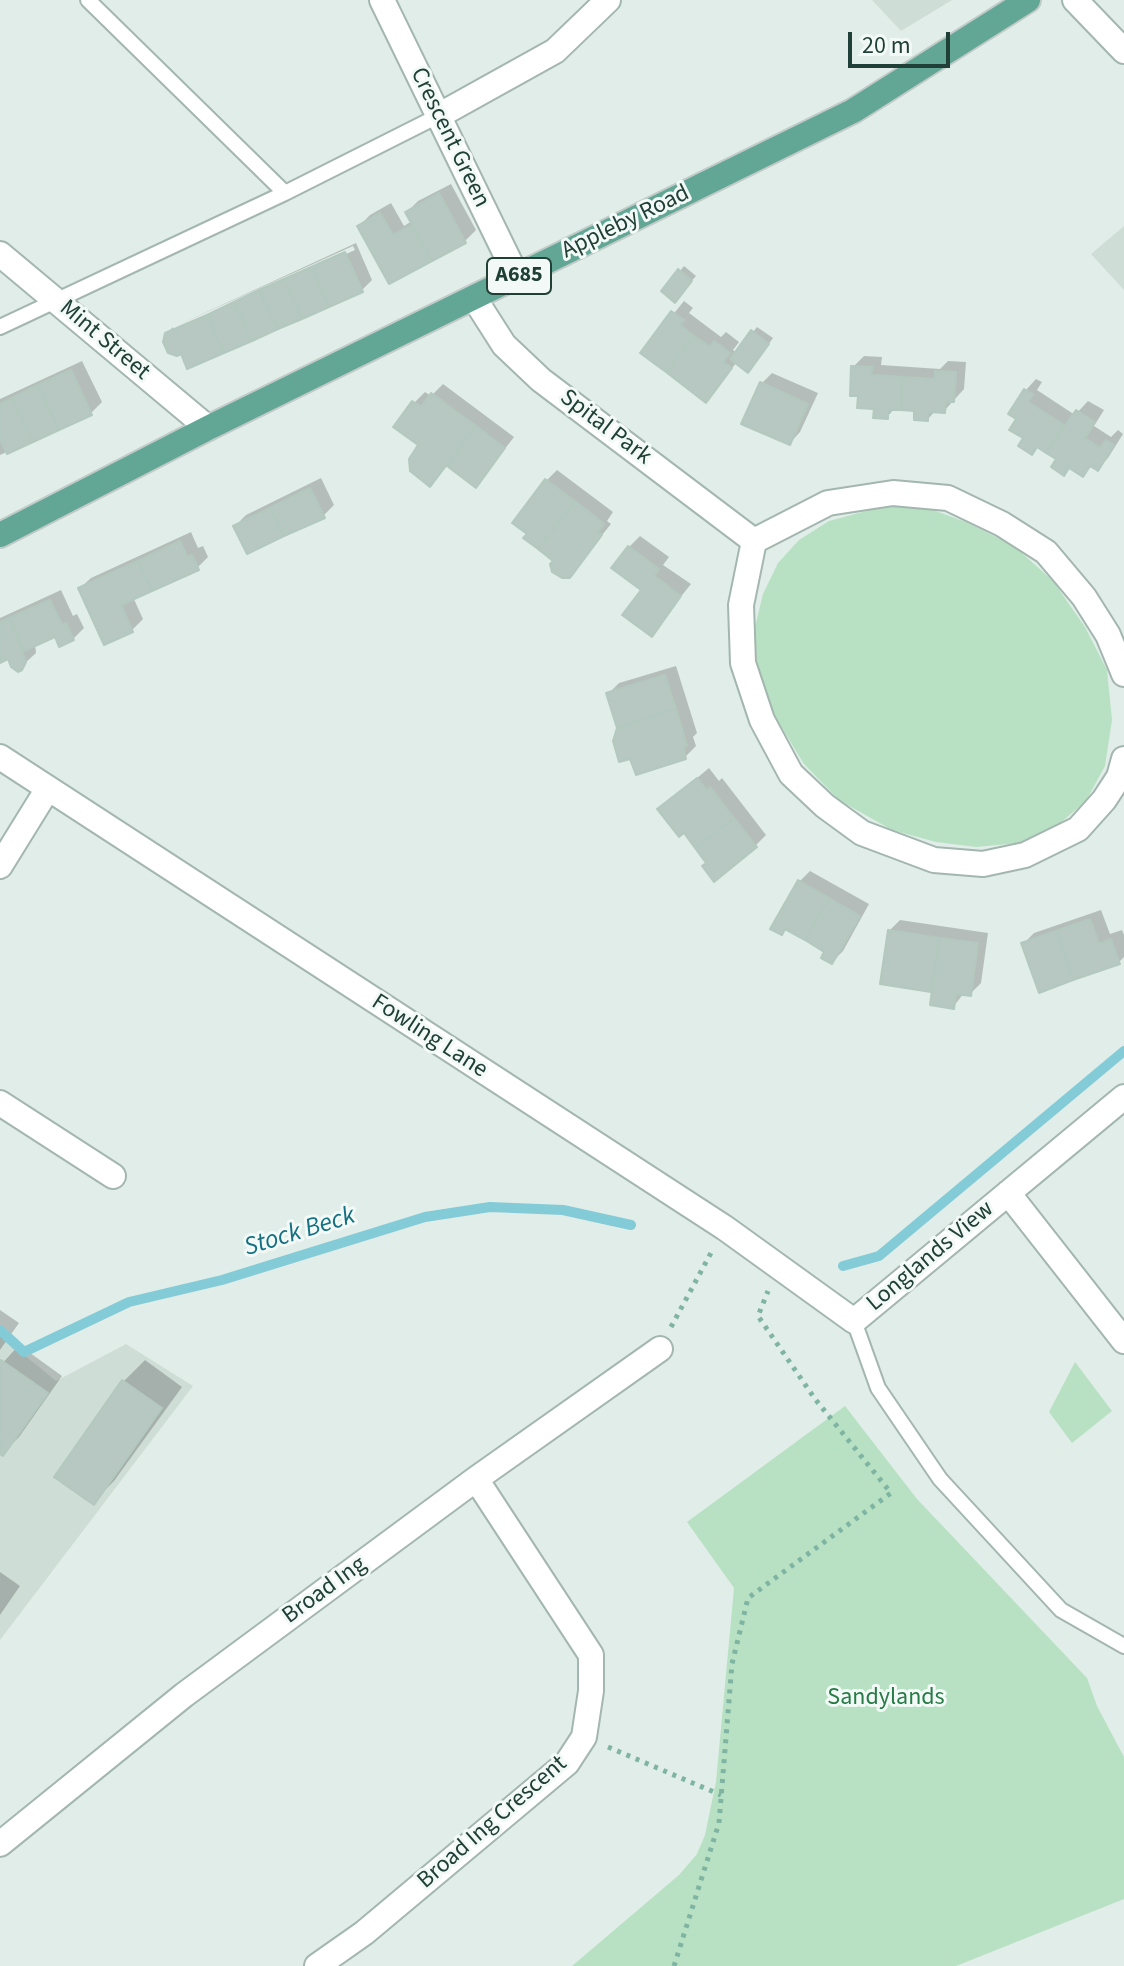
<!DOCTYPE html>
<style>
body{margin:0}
#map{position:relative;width:1124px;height:1966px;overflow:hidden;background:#e1ede8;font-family:"Source Sans 3",sans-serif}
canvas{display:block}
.scale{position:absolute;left:848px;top:32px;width:102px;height:36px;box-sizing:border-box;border:4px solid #204037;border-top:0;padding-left:10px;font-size:24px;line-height:28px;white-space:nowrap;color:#204037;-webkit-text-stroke:6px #f2f9f6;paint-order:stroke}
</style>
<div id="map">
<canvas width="1124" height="1966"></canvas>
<div class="scale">20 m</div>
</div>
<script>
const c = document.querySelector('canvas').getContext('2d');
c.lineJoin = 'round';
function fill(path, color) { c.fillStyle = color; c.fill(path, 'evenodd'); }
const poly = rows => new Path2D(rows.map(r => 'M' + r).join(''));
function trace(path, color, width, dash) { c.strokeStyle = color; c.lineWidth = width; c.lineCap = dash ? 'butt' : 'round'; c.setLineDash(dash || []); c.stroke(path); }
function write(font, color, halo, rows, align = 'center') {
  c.font = font + ' "Source Sans 3",sans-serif'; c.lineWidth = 6; c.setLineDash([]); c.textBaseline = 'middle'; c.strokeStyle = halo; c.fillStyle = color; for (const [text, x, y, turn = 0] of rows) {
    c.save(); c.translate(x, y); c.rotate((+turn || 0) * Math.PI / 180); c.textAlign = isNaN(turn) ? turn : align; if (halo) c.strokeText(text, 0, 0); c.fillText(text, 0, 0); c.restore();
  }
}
fill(poly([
 [872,0,952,0,901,31],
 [1124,226,1124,290,1091,254],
 [0,1335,56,1381,126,1344,193,1386,0,1640]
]), '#cfddd7');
fill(poly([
 [896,503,930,509,966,522,1014,546,1053,581,1085,627,1107,670,1112,720,1105,766,1086,801,1059,824,1019,843,976,847,936,842,892,830,839,800,804,764,771,710,757,662,754,631,763,594,778,563,799,540,829,521],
 [1075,1362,1112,1411,1072,1443,1049,1412],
 [845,1406,917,1499,1087,1678,1097,1706,1124,1757,1124,1899,956,1966,572,1966,679,1875,697,1854,705,1835,716,1782,734,1588,687,1522]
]), '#b8e1c3');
fill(poly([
 [451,184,476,230,465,241,390,281,359,226,370,215,391,203,404,226,412,221,407,212,418,201],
 [356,243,372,280,361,291,182,351,166,334,173,327,173,332,355,250,353,246,174,327],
 [684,266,696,276,679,295,680,271],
 [684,301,693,308,689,313,721,337,726,332,739,342,733,350,737,353,757,327,773,338,753,366,737,362,706,400,642,353],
 [864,356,882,357,881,365,940,369,948,361,966,362,964,389,944,411,936,410,928,419,916,410,895,408,887,417,860,395,853,367],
 [82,361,102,402,91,413,0,455,0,399],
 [772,373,818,393,800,432,790,443,761,384],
 [1036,379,1042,382,1037,390,1075,415,1088,401,1104,410,1094,426,1111,437,1118,430,1123,434,1108,458,1098,468,1093,465,1083,474,1071,467,1064,473,1059,458,1039,445,1032,452,1018,419,1011,413,1026,390],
 [443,384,514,437,476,486,448,465,430,484,414,403,425,392,431,396],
 [557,470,613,512,607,521,611,524,569,576,556,560,547,480],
 [321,478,334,505,323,516,235,526,246,515],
 [191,532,198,548,203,546,208,557,197,568,133,597,143,619,132,630,80,588,91,578],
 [640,536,669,557,663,565,691,584,651,634,644,589,629,547],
 [61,590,73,616,77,614,84,628,73,639,56,635,35,644,36,653,24,664,9,657,0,661,0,618],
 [676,666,697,733,693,737,696,746,685,757,632,756,608,694,619,683],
 [709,768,719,781,722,778,766,835,755,846,708,862,684,830,660,809],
 [810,871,869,904,843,951,832,962,827,951,787,928,782,933,799,882],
 [1101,910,1110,934,1122,930,1124,935,1124,957,1119,962,1023,944,1034,933],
 [900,920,988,933,981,983,970,994,964,993,953,1007,933,991,882,982,889,931],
 [0,1310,19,1323,0,1350],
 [19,1345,62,1376,19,1437,3,1453,0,1451,0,1366],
 [145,1360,182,1387,114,1481,93,1502,124,1381],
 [0,1572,20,1586,0,1615]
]), '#0003');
trace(poly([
 [843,1266,879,1256,1124,1051],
 [0,1330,24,1352,129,1302,222,1280,425,1217,490,1207,563,1210,631,1225]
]), '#84cbd8', 10);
const building = poly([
 [439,193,466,243,432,261,405,212,439,193],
 [380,213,393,235,411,225,432,261,389,284,357,226,380,213],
 [345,252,363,292,329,307,311,267,345,252],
 [311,267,329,307,302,319,284,279,311,267],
 [678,269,692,281,675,303,661,291,678,269],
 [284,279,302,319,278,329,259,290,284,279],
 [259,290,278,329,252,341,234,302,259,290],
 [234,302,252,341,224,353,207,315,234,302],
 [671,311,684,320,680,325,694,336,666,372,640,353,671,311],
 [207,315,224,353,187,369,181,354,177,356,168,353,163,342,165,333,207,315],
 [751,330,769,344,748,373,730,359,751,330],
 [694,336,710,347,714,341,730,353,723,362,732,368,706,403,666,372,694,336],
 [851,366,872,367,871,375,902,377,901,410,888,410,888,419,873,418,874,409,857,408,858,396,850,396,851,366],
 [71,370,92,415,59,430,38,385,71,370],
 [935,371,956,372,954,402,946,402,945,413,928,412,928,421,914,420,914,411,901,410,902,377,935,379,935,371],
 [760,382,808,404,790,445,741,424,760,382],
 [38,385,59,430,33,442,12,398,38,385],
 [1024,389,1033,394,1028,402,1064,425,1046,453,1037,447,1032,455,1018,446,1023,438,1009,430,1016,419,1008,414,1024,389],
 [431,393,476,426,430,487,410,471,409,459,418,445,393,427,412,401,421,407,431,393],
 [12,398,33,442,7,454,0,440,0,404,12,398],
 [1076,410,1095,422,1085,438,1100,448,1106,440,1114,445,1098,471,1090,466,1083,477,1069,468,1064,476,1051,467,1056,459,1046,453,1076,410],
 [476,426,505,448,476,488,447,466,476,426],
 [545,479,575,501,538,549,523,538,527,534,512,523,545,479],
 [310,488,325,518,284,536,270,508,310,488],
 [575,501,604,524,598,532,602,535,570,578,562,578,552,572,550,564,553,561,538,549,575,501],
 [270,508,284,536,247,554,233,526,270,508],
 [180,541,187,557,192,555,199,570,152,591,138,561,180,541],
 [628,546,659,569,654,576,681,596,652,637,622,615,641,590,611,568,628,546],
 [138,561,152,591,121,605,133,632,104,645,78,588,138,561],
 [50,600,62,625,66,623,74,640,59,647,55,637,24,651,9,618,50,600],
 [9,618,26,662,22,670,18,672,11,667,8,659,0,663,0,622,9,618],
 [665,675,676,709,617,728,606,693,665,675],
 [676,709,687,746,683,747,686,759,636,775,630,759,619,762,613,741,617,728,676,709],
 [697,778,707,790,710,787,734,818,695,848,684,833,679,837,657,809,697,778],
 [734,818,757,847,714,882,702,866,706,863,695,848,734,818],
 [798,880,829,898,805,940,785,929,782,935,770,929,798,880],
 [829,898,860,916,832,964,821,958,824,952,805,940,829,898],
 [1090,919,1099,944,1111,939,1120,964,1073,980,1056,931,1090,919],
 [888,930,939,938,931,992,880,984,888,930],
 [1056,931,1073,980,1039,993,1021,943,1056,931],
 [939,938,978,943,971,996,956,994,954,1009,930,1005,939,938],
 [1,1360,48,1393,3,1456,0,1454,1,1360],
 [122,1380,162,1408,94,1505,54,1477,122,1380]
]);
fill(building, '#b6c8c1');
trace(building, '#b3c8bf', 2);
const service = poly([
 [88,0,285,193],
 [0,327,285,193,438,116],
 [854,1321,878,1388,940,1479,1061,1610,1124,1646]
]);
const minor = poly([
 [382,0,517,277],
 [1075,0,1124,51],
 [438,116,555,51,608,0],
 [0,254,208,428],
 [474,298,504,345,541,380,754,541],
 [754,541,741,605,743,663,762,720,791,774,825,806,862,833,934,860,983,864,1025,855,1078,829,1104,800,1119,777,1124,759],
 [754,541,828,503,893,493,948,498,1002,524,1046,552,1084,597,1108,635,1124,674],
 [0,757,725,1228,854,1321,1124,1097],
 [0,866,47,790],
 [0,1103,113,1176],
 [1008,1193,1124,1341],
 [0,1844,184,1695,476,1479,660,1349],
 [317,1966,364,1933,567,1763,584,1737,591,1691,591,1655,476,1479]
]);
const primary = poly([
 [0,535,208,428,853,111,1028,0]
]);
trace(service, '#a3b6af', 18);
trace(minor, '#a3b6af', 28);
trace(primary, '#c1cac7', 28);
trace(poly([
 [671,1327,712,1251],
 [608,1747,721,1795],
 [674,1966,719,1823,732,1664,748,1598,891,1493,815,1399,758,1316,768,1291]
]), '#7fb4a3', 5, [4, 6]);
trace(service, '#fff', 14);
trace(minor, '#fff', 24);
trace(primary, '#62a795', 24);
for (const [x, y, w] of [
 [519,276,64]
]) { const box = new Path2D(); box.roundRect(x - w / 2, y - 18, w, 36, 6); c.fillStyle = '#f2f9f6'; c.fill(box); trace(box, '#204037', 2); }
write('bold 22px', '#204037', null, [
 ["A685",519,276]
]);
write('24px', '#204037', '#f2f9f6', [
 ["Crescent Green",449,138,64],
 ["Appleby Road",626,223,-26],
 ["Mint Street",104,341,40],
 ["Spital Park",605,428,37],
 ["Fowling Lane",429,1037,33],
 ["Longlands View",931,1257,-40],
 ["Broad Ing",325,1591,-36],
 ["Broad Ing Crescent",493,1823,-41]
]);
write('24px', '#267b46', '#f2f9f6', [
 ["Sandylands",886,1699]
]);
write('italic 26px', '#147082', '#f2f9f6', [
 ["Stock Beck",300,1233,-17]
]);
</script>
